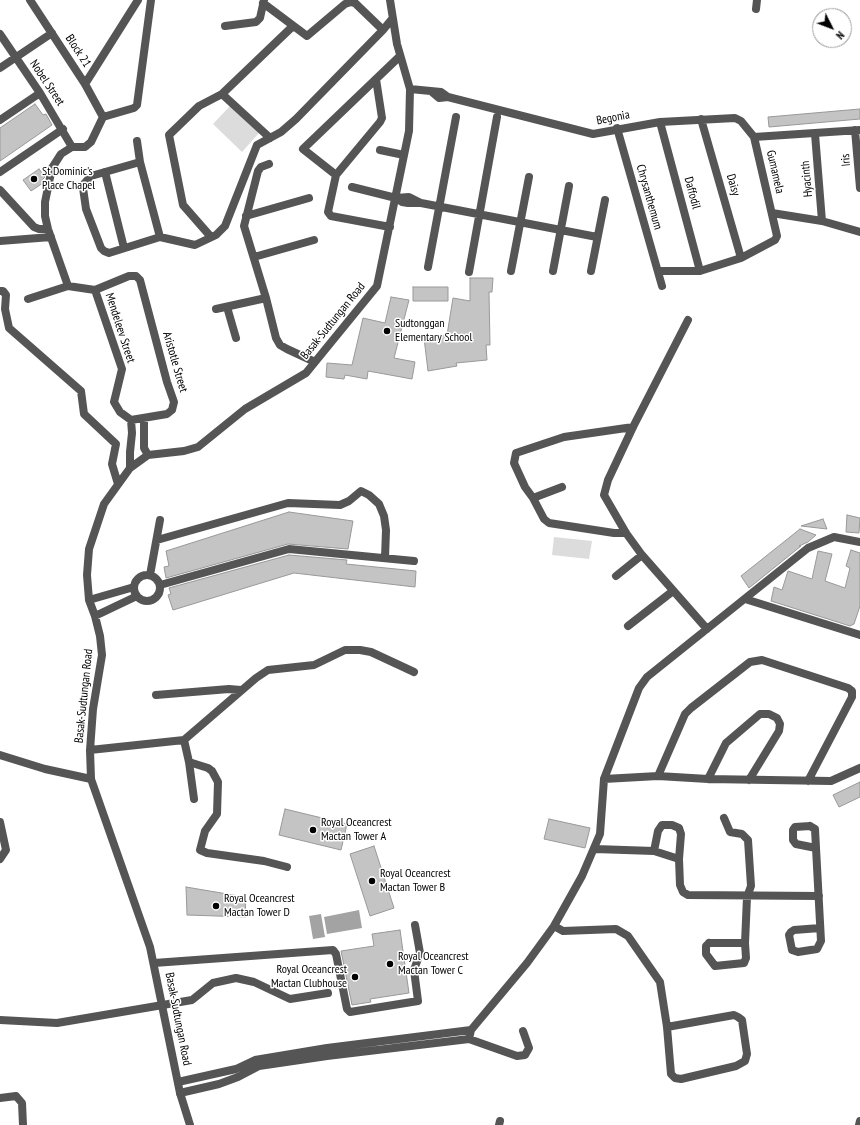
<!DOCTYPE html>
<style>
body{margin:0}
#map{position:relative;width:860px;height:1125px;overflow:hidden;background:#fff;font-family:"PT Sans Narrow",sans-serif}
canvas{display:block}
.north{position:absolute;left:812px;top:8px;width:40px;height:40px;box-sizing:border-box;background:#fff;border:1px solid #999;border-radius:50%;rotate:132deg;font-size:11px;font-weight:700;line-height:16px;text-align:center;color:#000}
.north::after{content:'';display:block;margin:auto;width:14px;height:18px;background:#000;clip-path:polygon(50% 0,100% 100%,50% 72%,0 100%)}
</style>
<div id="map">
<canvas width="860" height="1125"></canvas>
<div class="north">N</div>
</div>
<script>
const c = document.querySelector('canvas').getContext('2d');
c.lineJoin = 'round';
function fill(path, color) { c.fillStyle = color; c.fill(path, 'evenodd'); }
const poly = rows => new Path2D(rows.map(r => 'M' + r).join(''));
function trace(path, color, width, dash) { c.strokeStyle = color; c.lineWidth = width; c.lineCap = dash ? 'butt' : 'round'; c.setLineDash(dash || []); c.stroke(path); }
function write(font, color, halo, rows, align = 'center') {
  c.font = font + ' "PT Sans Narrow",sans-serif'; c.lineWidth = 3; c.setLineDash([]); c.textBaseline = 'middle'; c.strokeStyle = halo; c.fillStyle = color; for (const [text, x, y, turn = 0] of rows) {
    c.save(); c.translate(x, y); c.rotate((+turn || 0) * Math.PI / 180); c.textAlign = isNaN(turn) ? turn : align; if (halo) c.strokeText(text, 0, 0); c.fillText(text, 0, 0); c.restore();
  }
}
fill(poly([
 [230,106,259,133,242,152,213,124],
 [554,537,592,541,589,559,552,555]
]), '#dcdcdc');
fill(poly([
 [359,910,362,928,327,934,324,917],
 [321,914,325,937,313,939,309,916]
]), '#a3a3a3');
const building = poly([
 [35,104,43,115,46,114,52,125,0,161,0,128,35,104],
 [860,109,860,119,769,127,768,117,860,109],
 [39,169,45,177,41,181,43,183,31,191,23,180,39,169],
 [470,278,493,278,492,292,489,292,490,345,486,345,487,360,456,363,457,366,428,371,424,338,447,335,453,298,470,301,470,278],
 [413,287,448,287,448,301,413,301,413,287],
 [391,297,409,300,394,358,415,362,412,379,368,371,367,379,345,375,344,379,326,377,327,363,352,365,363,318,385,323,391,297],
 [289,512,353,521,348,549,288,544,166,578,164,567,169,566,166,551,289,512],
 [847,515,860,518,859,533,846,532,847,515],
 [823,519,827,529,801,526,823,519],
 [800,529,816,535,808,542,799,546,801,546,749,588,741,576,800,529],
 [851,550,860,553,860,606,854,624,850,626,771,601,774,587,782,590,788,571,812,579,818,551,832,554,825,581,845,588,850,568,846,566,851,550],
 [289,555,347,560,346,564,416,571,415,587,294,573,173,610,168,595,171,594,169,588,289,555],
 [860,782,860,797,839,807,833,795,860,782],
 [285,809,347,824,341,850,279,835,285,809],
 [549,819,590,828,585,848,544,839,549,819],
 [374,846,394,908,370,916,350,854,374,846],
 [186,887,245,897,246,917,187,915,186,887],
 [400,930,409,993,370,999,371,1002,352,1005,341,951,374,946,372,934,400,930]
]);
fill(building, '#c4c4c4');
trace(building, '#999', 1);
trace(poly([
 [30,0,85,84,103,117],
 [263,3,307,36,345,4,351,2,355,3,383,30],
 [756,9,757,0],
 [225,26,256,22,260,18,264,0],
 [0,34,40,93,72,147],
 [0,68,52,33],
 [376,79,382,118,380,122,336,175,328,212,331,216,390,227],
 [85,84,138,0],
 [410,89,441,92,448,97],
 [432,92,439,98,448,97,593,134,660,122,735,118,741,121,754,137,777,236,775,240,741,258,700,271,658,271],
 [222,94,270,138],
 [701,119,741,258],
 [0,120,40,93],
 [660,122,700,271],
 [617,128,662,286],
 [855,130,860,188],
 [815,134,822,221],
 [754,137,860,130],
 [137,141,140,162,160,237],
 [380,150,404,155],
 [140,162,91,176,84,184,83,188,86,209,101,248,104,251,109,253,160,237,195,245,216,235,225,226,257,145,281,132,296,119,383,30,392,19],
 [269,164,261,167,258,171,244,226,266,298,276,338,280,345,287,349,315,362],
 [0,172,63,129],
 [105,172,124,248],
 [336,175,303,149,399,57],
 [352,187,396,198,402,202,408,203,421,203,597,237],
 [0,190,34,227,39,229,48,229],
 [396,198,409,197,421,203],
 [772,213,822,221,860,232],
 [246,216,309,198],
 [211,237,183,205,169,135,199,106,222,94,293,26],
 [0,241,51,237],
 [254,257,314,240],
 [428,267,456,117],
 [511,271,529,177],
 [553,271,569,186],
 [591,271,605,200],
 [469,272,497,117],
 [68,286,48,229,45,216,45,202,52,168,61,154,72,147,85,147,91,142,103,117,134,108,137,105,151,0],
 [0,291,3,291,6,295,5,309,9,328,81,391,84,414,116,444,112,464,118,484],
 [28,299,68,286,95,290,129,276,136,276,140,280,167,382,174,402,172,410,167,414,131,420,120,412,114,402,122,369,95,290],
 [227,307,236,338],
 [216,309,266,298],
 [688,320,633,427,608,480,604,495,626,533,642,555,707,629],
 [144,419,144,448,148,455],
 [130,468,130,452,132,433,131,420],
 [533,498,562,487],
 [626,533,614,533,549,523,544,519,533,498,525,487,514,463,516,453,564,437,633,427],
 [157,540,288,503,340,505,349,501,361,491,369,495,379,504,384,516,386,530,385,558],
 [150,575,160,520],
 '134 588a13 13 0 1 1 26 0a13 13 0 1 1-26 0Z',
 [616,576,642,555],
 [160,585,289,549,414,561],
 [745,599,860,635],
 [89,600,134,587],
 [95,616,137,596],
 [628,626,673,591],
 [156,695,229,689,241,690],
 [184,740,189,762,208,768,212,771,218,782,217,814,205,831,200,850,207,853,264,861,287,867],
 [90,750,184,740,256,678,268,670,314,665,345,650,360,650,371,652,414,672],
 [189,762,194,799],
 [658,776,685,714,691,708,750,662,762,660,848,688,852,691,852,697,808,781],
 [91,779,90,750,93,709,102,655,100,636,95,616,89,600,87,575,89,549,104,504,130,468,148,455,184,451,198,447,245,409,306,373,377,286,409,131,410,89,397,44,390,0],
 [604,779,658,776,708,779,831,781,860,768],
 [708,779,726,743,760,714,769,714,777,718,780,724,779,731,749,780],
 [724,818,730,832,742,834,748,840,751,886,747,897,745,943],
 [0,822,6,850,0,859],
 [810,826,815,829,816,848,796,844,793,840,793,830,795,827,810,826],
 [816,848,821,941,817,949,798,952,792,950,789,935,791,932,794,930,820,928],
 [595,849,654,851,679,859,680,885,683,892,688,895,819,896],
 [654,851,658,831,662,825,672,825,679,828,681,834,679,859],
 [554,926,563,931,616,929,628,936,660,982,667,1027,671,1074,675,1078,681,1079,736,1066,745,1061,747,1054,742,1020,738,1017,734,1015,667,1027],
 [709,943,745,943,746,958,744,963,715,966,706,954,706,946,709,943],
 [154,963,333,950,336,954,347,1009,350,1012,418,1001,414,970,420,953,415,925],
 [0,1020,57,1023,192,1000,213,983,236,978,254,982,290,999,328,993],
 [469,1039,471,1030,527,963,554,926,582,876,600,834,604,779,639,688,647,677,808,548,834,537,860,542],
 [178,1082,236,1069,255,1060,327,1048,471,1030],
 [180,1093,219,1084,238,1077,259,1066,327,1056,469,1039,517,1056,525,1055,529,1048,523,1031],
 [0,1098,16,1096,22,1103,23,1125],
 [499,1125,500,1121],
 [859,1125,860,1121]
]), '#555', 8);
trace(poly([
 [0,755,45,769,91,779,150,947,180,1093,190,1125]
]), '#555', 8);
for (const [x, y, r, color] of [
 [34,179,4,"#000"],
 [387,331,4,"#000"],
 [313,830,4,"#000"],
 [372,881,4,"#000"],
 [216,906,4,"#000"],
 [390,964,4,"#000"],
 [355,977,4,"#000"]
]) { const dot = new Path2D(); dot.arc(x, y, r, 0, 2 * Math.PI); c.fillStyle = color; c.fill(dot); trace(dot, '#fff', 1.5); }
write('12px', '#000', '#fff', [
 ["Block 21",78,51,57],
 ["Nobel Street",47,83,56],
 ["Begonia",613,118,-11],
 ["Iris",846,160,-95],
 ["Gumamela",775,172,77],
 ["Hyacinth",807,179,-95],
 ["Daisy",733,185,74],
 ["Daffodil",692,193,75],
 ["Chrysanthemum",649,197,74],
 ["Basak-Sudtungan Road",333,321,-51],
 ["Mendeleev Street",120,328,72],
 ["Aristotle Street",175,362,74],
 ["Basak-Sudtungan Road",84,696,-84],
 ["Basak-Sudtungan Road",178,1019,79]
]);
write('12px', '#000', '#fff', [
 ["St Dominic's",42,172],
 ["Place Chapel",42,186],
 ["Sudtonggan",395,324],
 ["Elementary School",395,338],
 ["Royal Oceancrest",321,823],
 ["Mactan Tower A",321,837],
 ["Royal Oceancrest",380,874],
 ["Mactan Tower B",380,888],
 ["Royal Oceancrest",224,899],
 ["Mactan Tower D",224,913],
 ["Royal Oceancrest",398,957],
 ["Mactan Tower C",398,971],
 ["Royal Oceancrest",347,970,"right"],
 ["Mactan Clubhouse",347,984,"right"]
], 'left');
</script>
